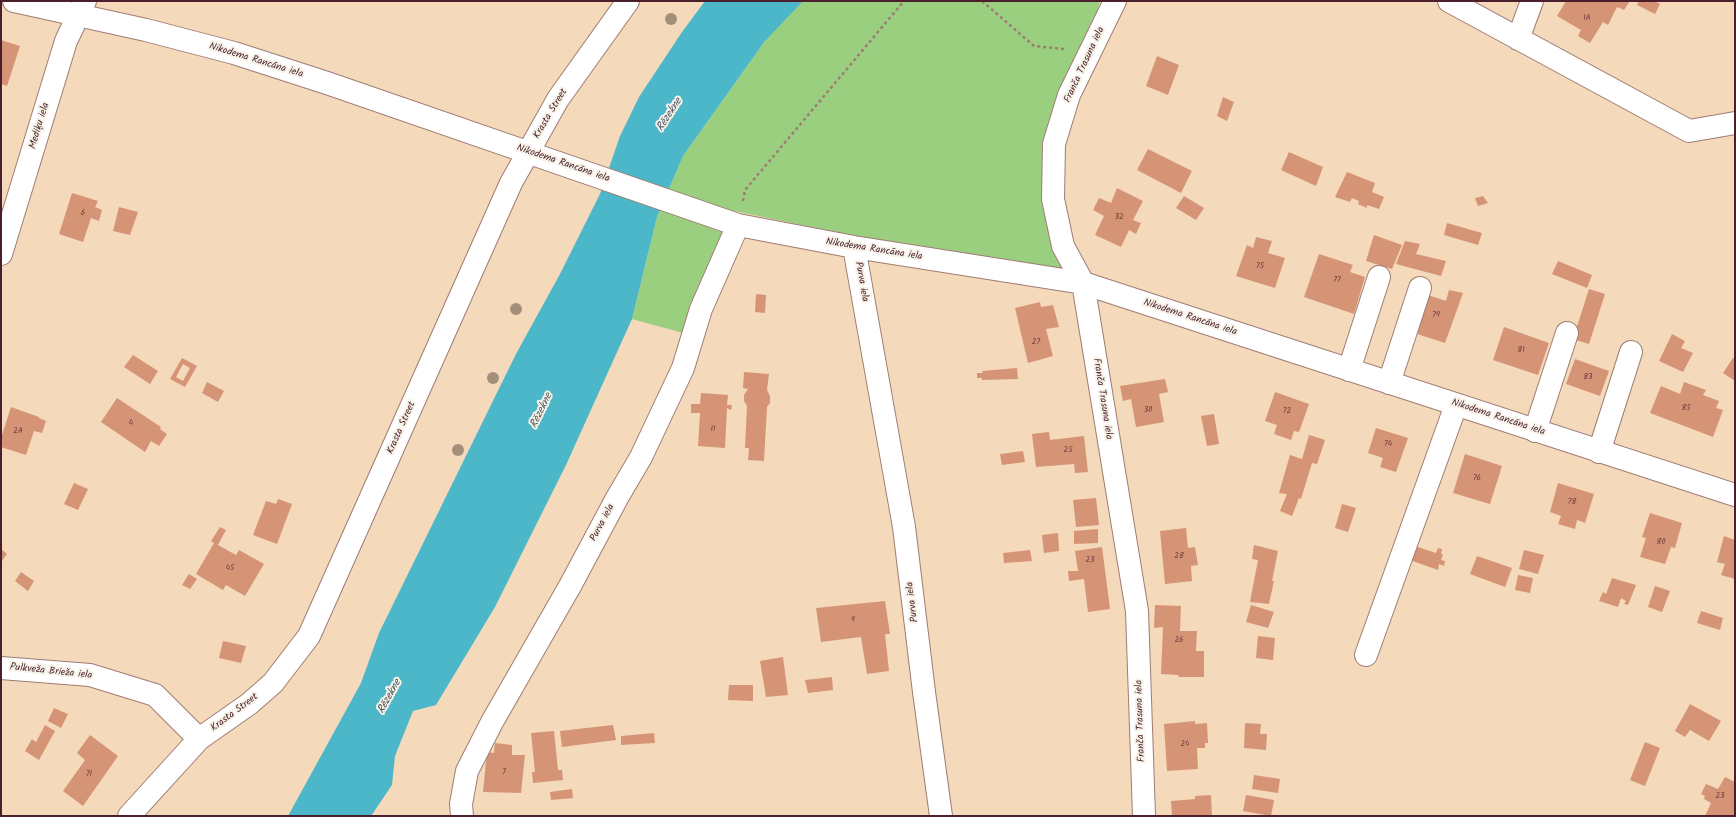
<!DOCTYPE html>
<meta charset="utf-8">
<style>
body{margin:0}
#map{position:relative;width:1736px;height:817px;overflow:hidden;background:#f4d9bb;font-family:Kalam,sans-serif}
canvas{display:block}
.frame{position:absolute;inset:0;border:2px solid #4a1f2b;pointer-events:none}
</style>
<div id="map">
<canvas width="1736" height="817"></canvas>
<div class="frame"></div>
</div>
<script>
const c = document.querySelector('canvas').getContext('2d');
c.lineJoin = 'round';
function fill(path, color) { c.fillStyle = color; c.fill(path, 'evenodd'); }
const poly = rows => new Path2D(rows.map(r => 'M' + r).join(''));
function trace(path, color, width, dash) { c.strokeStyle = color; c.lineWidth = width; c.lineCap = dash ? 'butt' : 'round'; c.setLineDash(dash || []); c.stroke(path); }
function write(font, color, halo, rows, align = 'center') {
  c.font = font + ' Kalam,sans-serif'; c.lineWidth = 4; c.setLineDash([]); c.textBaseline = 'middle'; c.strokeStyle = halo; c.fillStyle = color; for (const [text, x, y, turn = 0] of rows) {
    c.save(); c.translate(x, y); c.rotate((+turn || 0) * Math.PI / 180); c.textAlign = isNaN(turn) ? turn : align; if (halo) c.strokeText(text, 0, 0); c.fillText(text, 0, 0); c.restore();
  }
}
fill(poly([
 [787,1,1100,1,1053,175,1083,283,705,205,721,227,723,243,683,333,632,319,657,217,683,156,765,41]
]), '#9bcf80');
fill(poly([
 [705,1,803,1,765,41,683,156,657,217,632,319,566,465,495,607,436,705,413,711,395,756,392,785,371,816,288,816,361,683,379,633,516,354,560,274,600,194,620,136,639,97,682,32]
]), '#4cb7c9');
fill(poly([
 [1566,1,1630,1,1624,10,1617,7,1608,25,1603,22,1590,43,1578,36,1581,30,1557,16],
 [1639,1,1654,1,1660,4,1655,14,1637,5],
 [1,40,20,46,7,86,1,84],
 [1157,56,1179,65,1168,95,1146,86],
 [1223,97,1234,102,1227,121,1217,116],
 [1148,149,1192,171,1181,193,1137,170],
 [1289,152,1323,167,1316,186,1281,170],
 [1347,172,1375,183,1372,192,1384,197,1379,209,1367,205,1367,208,1358,204,1359,201,1352,198,1350,202,1335,197],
 [1117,188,1143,201,1133,220,1141,223,1136,234,1129,230,1121,247,1095,235,1104,216,1093,210,1099,198,1111,203],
 [72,193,98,201,95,207,102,210,99,221,91,218,83,242,59,234],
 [1184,196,1204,208,1196,220,1176,208],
 [1483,196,1488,203,1478,206,1475,198],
 [119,207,138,212,130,235,113,231],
 [1447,223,1482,233,1478,245,1444,235],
 [1374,235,1402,245,1392,269,1366,261],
 [1256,237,1272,241,1268,253,1285,258,1275,288,1236,276,1247,245,1253,248],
 [1405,241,1420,244,1416,254,1446,261,1441,276,1396,264],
 [1319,254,1353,265,1350,272,1365,277,1354,314,1304,297],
 [1558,261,1592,275,1587,288,1552,274],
 [1589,289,1605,294,1589,344,1573,339],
 [1449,290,1463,293,1445,343,1411,332,1425,294,1446,301],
 [756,294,766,295,765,313,755,312],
 [1040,302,1041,307,1053,305,1059,327,1046,329,1053,356,1028,363,1015,308],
 [1504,327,1549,343,1538,375,1493,360],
 [1672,334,1685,341,1681,348,1693,353,1683,372,1659,361],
 [133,355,158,371,150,384,124,367],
 [182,358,197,366,185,387,170,379],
 [183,364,190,368,183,381,176,377],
 [1733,358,1735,359,1735,381,1723,373],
 [1575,359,1609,371,1600,396,1566,384],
 [1017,368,1018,379,982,380,982,378,977,378,977,373,983,373,982,371],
 [744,372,769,374,767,390,770,396,770,403,767,407,764,461,748,460,749,448,745,448,747,406,744,401,744,395,748,389,743,388],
 [1165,379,1168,392,1159,394,1164,422,1136,427,1131,399,1123,401,1120,386],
 [207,382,224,391,218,402,202,393],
 [1684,382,1706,390,1703,395,1719,401,1716,408,1723,410,1713,437,1650,413,1661,386,1680,394],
 [1275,392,1309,404,1299,432,1294,431,1291,440,1274,434,1277,425,1265,421],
 [701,393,728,395,727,405,732,405,731,410,727,408,725,448,698,446,700,413,691,413,691,404,700,404],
 [117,398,161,427,160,429,167,434,159,446,151,441,145,452,101,422],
 [11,407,39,417,39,418,46,421,42,433,34,431,26,455,1,447,1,438],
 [1214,414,1219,444,1207,446,1201,416],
 [1376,428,1408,438,1396,472,1380,467,1383,458,1368,453],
 [1049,432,1050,440,1084,436,1088,472,1075,473,1074,464,1036,467,1032,434],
 [1309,435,1325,440,1317,464,1312,463,1301,499,1299,498,1292,516,1280,511,1287,494,1279,493,1290,455,1302,459],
 [1023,451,1025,462,1002,465,1000,454],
 [1465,454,1502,466,1490,504,1453,493],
 [74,483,88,489,78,510,64,504],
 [1558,483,1594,494,1585,523,1577,520,1575,529,1558,524,1561,516,1550,512],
 [1096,498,1099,525,1076,527,1073,500],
 [278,499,292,504,277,544,253,535,266,501,276,504],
 [1342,504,1356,508,1348,532,1335,528],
 [1650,513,1682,523,1675,548,1671,547,1665,564,1640,557,1646,538,1642,537],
 [220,527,226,530,218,545,236,555,239,550,264,564,245,596,226,585,223,590,196,574,214,543,211,541],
 [1186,528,1188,548,1195,547,1198,565,1191,566,1192,581,1165,584,1160,531],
 [1098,529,1098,543,1074,544,1074,531],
 [1058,533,1059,551,1044,553,1042,535],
 [1724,536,1735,540,1735,579,1721,575,1725,564,1717,562],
 [1409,544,1436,553,1438,548,1442,549,1441,554,1443,554,1441,560,1445,561,1444,566,1439,564,1438,570,1404,558],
 [1254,545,1278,551,1272,581,1274,581,1269,604,1250,602,1258,560,1252,559],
 [1102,547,1110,609,1088,612,1084,579,1069,581,1068,571,1078,571,1075,551],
 [1,549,7,554,1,562],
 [1030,550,1032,561,1004,563,1003,553],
 [1524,550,1544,555,1538,574,1519,569],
 [1477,556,1512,568,1505,587,1470,574],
 [21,572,34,581,28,591,15,581],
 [189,574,197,579,190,589,182,585],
 [1518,575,1533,578,1530,593,1515,590],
 [1612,578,1636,585,1628,605,1624,604,1626,601,1621,598,1618,607,1599,601,1603,592,1606,594],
 [1655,586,1670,591,1662,612,1648,607],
 [885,601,890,634,885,634,889,671,867,674,861,637,821,642,816,608],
 [1155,605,1181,606,1180,631,1197,631,1196,651,1204,651,1204,677,1179,677,1178,675,1161,674,1163,627,1154,628],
 [1251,605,1274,612,1268,628,1246,622],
 [1701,611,1723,618,1720,630,1697,623],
 [1258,636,1275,638,1273,660,1256,658],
 [223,641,246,646,241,663,219,658],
 [783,657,788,695,766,697,760,661],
 [832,677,833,690,808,693,805,680],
 [729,685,753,685,753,701,728,700],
 [1690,704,1721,721,1709,741,1690,730,1685,737,1675,731],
 [54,708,68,714,61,728,48,721],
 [1195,721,1195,724,1207,723,1208,743,1205,743,1205,748,1197,748,1198,769,1167,771,1164,724],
 [1245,723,1261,724,1260,734,1267,734,1266,750,1244,748],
 [45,725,55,731,39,760,25,751,32,739,36,742],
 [613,725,616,740,562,747,560,731],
 [554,731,558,770,562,770,563,780,533,783,532,772,535,772,531,733],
 [654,733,655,743,621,745,621,736],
 [90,735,118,756,83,806,63,791,85,760,77,753],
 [1645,742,1660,748,1645,786,1630,780],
 [495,743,512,745,512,755,525,755,521,793,483,792,487,752,494,753],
 [1254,775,1280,779,1278,793,1252,789],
 [1725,777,1735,782,1735,816,1705,816,1711,803,1704,799,1705,796,1701,794,1706,784,1718,789],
 [572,789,573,798,551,800,550,792],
 [1211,795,1212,816,1172,816,1171,801,1195,799,1195,796],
 [1246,795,1274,800,1271,816,1243,811]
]), '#d69476');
const minor = poly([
 [14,1,146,30,234,53,327,83,738,225,854,247,1083,283,1735,495],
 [1115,1,1069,95,1054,144,1053,199,1063,246,1083,283,1137,611,1144,816],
 [1449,1,1689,131,1735,123],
 [1518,39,1532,1],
 [854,247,904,527,924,692,941,816],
 [1,254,66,41,85,1],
 [1349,370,1379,277],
 [1389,383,1420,288],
 [1535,431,1567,333],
 [1599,452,1631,352],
 [1366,655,1456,405],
 [1,668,90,675,155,695,199,739],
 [129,816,199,739,249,704,273,683,309,636,511,183,558,99,628,1],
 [462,816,461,804,467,771,492,722,570,586,617,498,641,457,683,368,701,309,738,225]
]);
trace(minor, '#9f7c73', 24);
trace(poly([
 [982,1,1034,46,1064,49],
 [743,201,745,190,904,1]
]), '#9f7c73', 2.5, [3, 3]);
trace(minor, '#fff', 22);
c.fillStyle = '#a4907a';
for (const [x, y] of [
 [671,19],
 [516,309],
 [493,378],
 [458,450]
]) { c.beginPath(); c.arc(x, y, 6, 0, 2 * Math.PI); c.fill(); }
write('8px', '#6d3c3e', null, [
 ["1A",1587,19],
 ["6",83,214],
 ["32",1119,218],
 ["75",1260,267],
 ["77",1337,281],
 ["79",1436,316],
 ["27",1036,343],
 ["81",1521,351],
 ["83",1588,378],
 ["85",1686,409],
 ["30",1148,411],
 ["72",1287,412],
 ["4",131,424],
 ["11",713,430],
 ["2A",18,432],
 ["74",1388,445],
 ["25",1068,451],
 ["76",1477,479],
 ["78",1572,503],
 ["80",1661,543],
 ["28",1179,557],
 ["23",1090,561],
 ["45",230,569],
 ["9",853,621],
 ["26",1179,641],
 ["24",1185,745],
 ["7",504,773],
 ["71",89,775],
 ["23",1720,797]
]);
write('10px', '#4a1f2b', '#f7f3e8', [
 ["Nikodema Rancāna iela",256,61,17],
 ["Franča Trasuna iela",1085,65,-65],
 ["Krasta Street",551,114,-59],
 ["Mediķu iela",40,126,-73],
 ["Nikodema Rancāna iela",563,164,19],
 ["Nikodema Rancāna iela",874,250,9],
 ["Purva iela",861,282,80],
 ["Nikodema Rancāna iela",1190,318,18],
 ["Franča Trasuna iela",1102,399,81],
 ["Nikodema Rancāna iela",1498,418,18],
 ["Krasta Street",402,428,-66],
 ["Purva iela",603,523,-62],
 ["Purva iela",913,602,-97],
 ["Pulkveža Brieža iela",51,672,6],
 ["Krasta Street",235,713,-37],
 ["Franča Trasuna iela",1141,721,-92]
]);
write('italic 11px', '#4b5462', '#f7f3e8', [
 ["Rēzekne",670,115,-57],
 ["Rēzekne",542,411,-64],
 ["Rēzekne",390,697,-61]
]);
</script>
